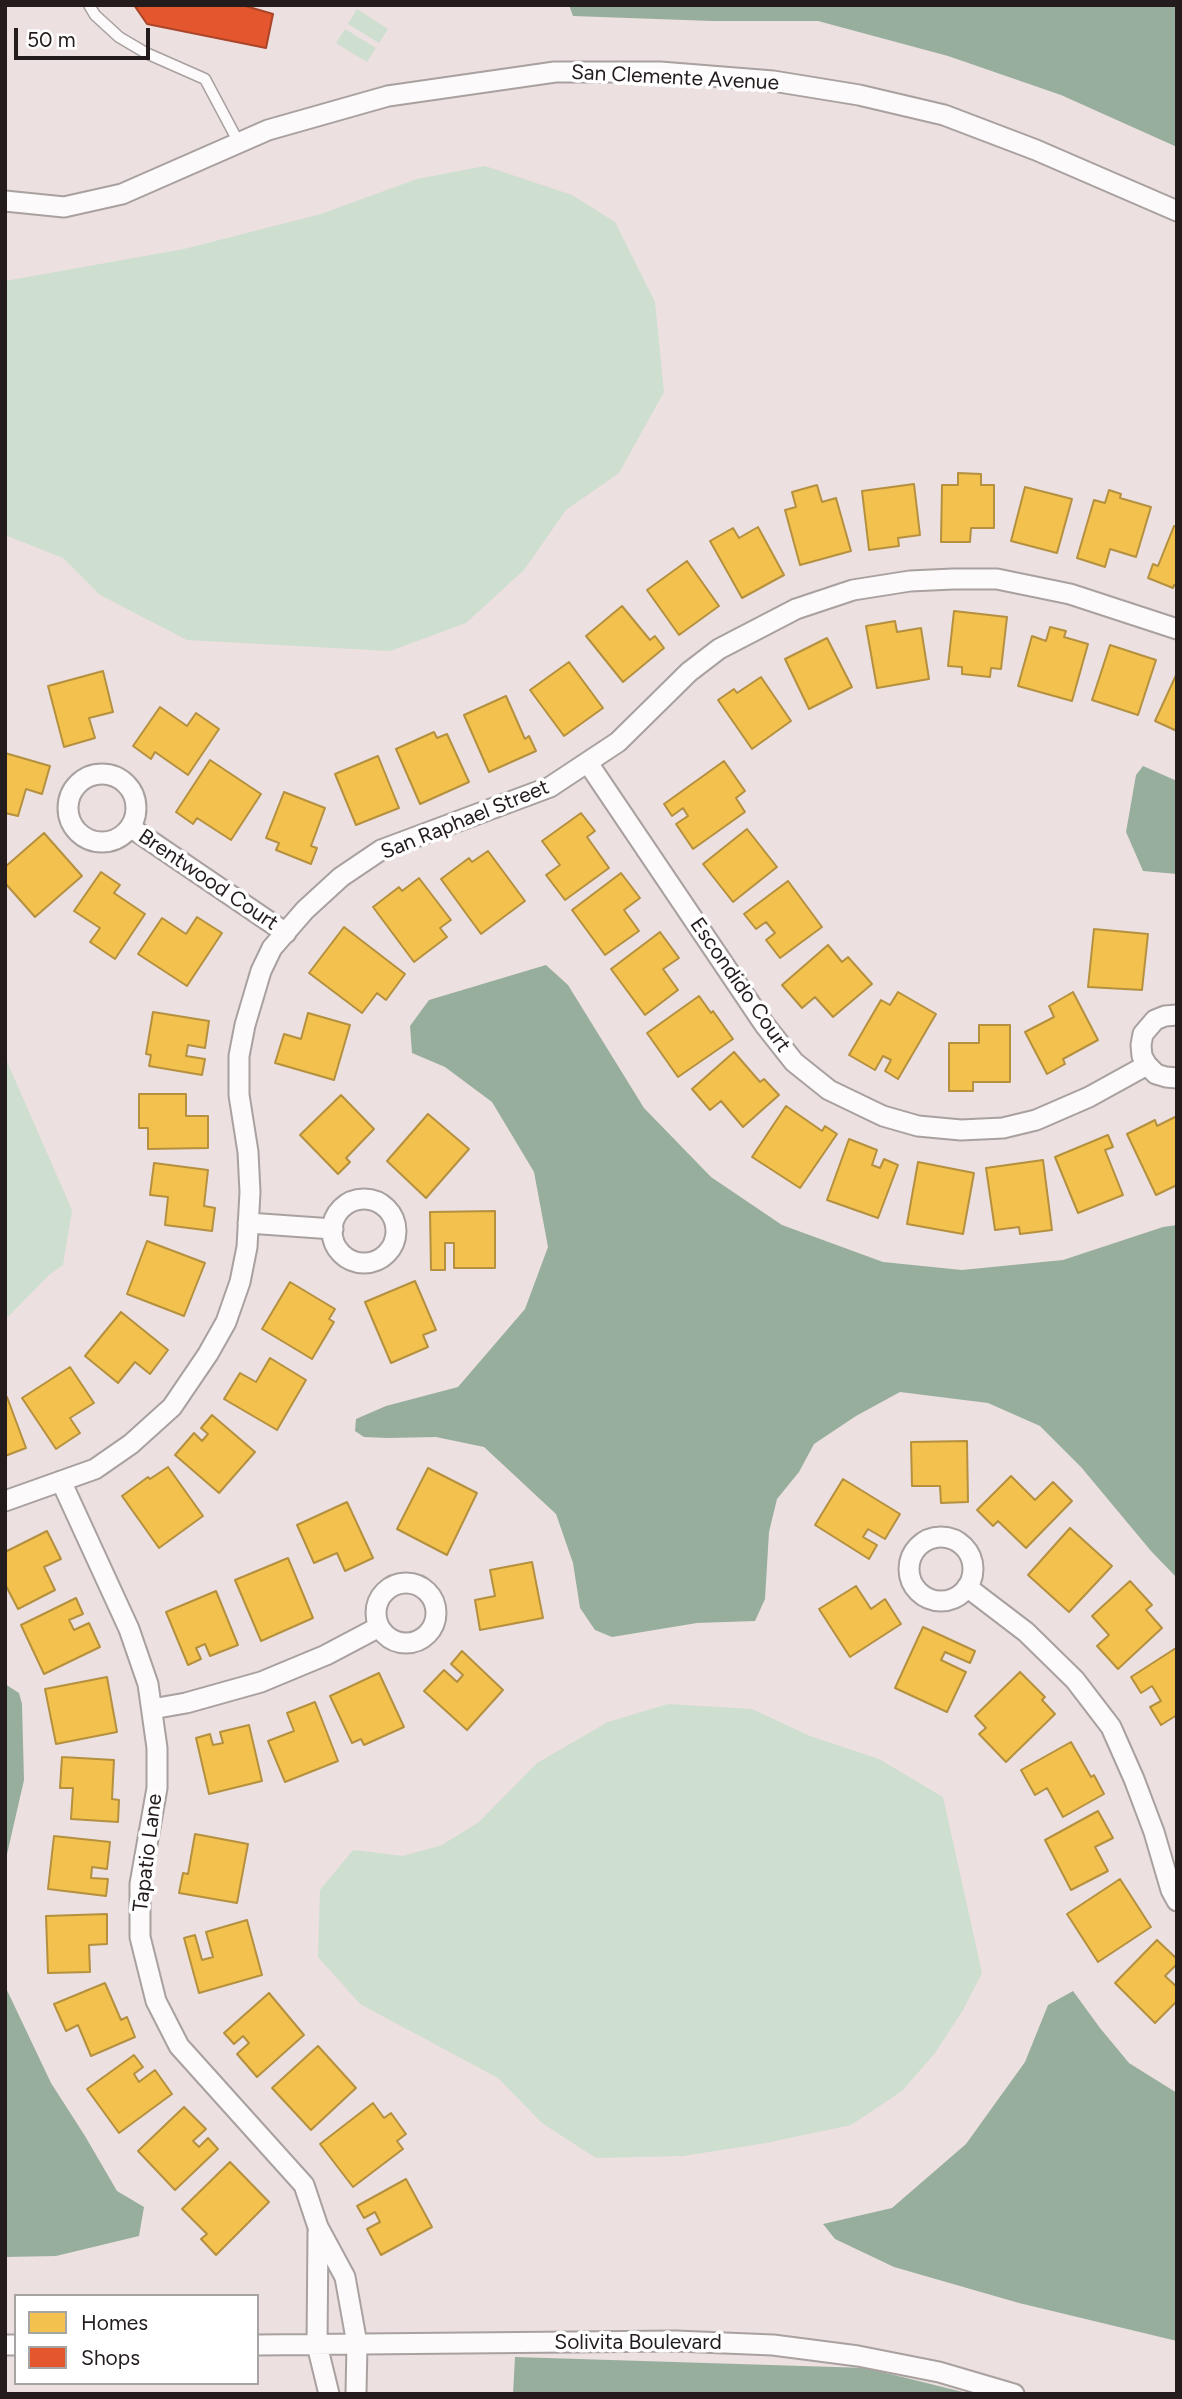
<!DOCTYPE html>
<style>
body{margin:0}
#map{position:relative;width:1182px;height:2399px;overflow:hidden;background:#ece0e0;font-family:Figtree,sans-serif}
canvas{display:block}
.frame{position:absolute;inset:0;border:7px solid #241c1c;pointer-events:none}
.legend{position:absolute;left:14px;top:2294px;width:245px;height:91px;box-sizing:border-box;background:#fff;border:2px solid #a7a4a4;margin:0;padding:9px 12px;list-style:none;font-size:21px;color:#241c1c}
.legend li{display:flex;align-items:center;gap:14px;height:35px}
.legend b{width:35px;border:2px solid #a7a4a4}
.scale{position:absolute;left:14px;top:28px;width:136px;height:32px;box-sizing:border-box;border:4px solid #241c1c;border-top:0;padding-left:9px;font-size:21px;line-height:24px;white-space:nowrap;color:#241c1c;-webkit-text-stroke:5px #fff;paint-order:stroke}
</style>
<div id="map">
<canvas width="1182" height="2399"></canvas>
<div class="frame"></div>
<ul class="legend">
<li><b style="height:19px;background:#f2c14e"></b>Homes</li>
<li><b style="height:19px;background:#e4572e"></b>Shops</li>
</ul>
<div class="scale">50 m</div>
</div>
<script>
const c = document.querySelector('canvas').getContext('2d');
c.lineJoin = 'round';
function fill(path, color) { c.fillStyle = color; c.fill(path, 'evenodd'); }
const poly = rows => new Path2D(rows.map(r => 'M' + r).join(''));
function trace(path, color, width, dash) { c.strokeStyle = color; c.lineWidth = width; c.lineCap = dash ? 'butt' : 'round'; c.setLineDash(dash || []); c.stroke(path); }
function write(font, color, halo, rows, align = 'center') {
  c.font = font + ' Figtree,sans-serif'; c.lineWidth = 7; c.setLineDash([]); c.textBaseline = 'middle'; c.strokeStyle = halo; c.fillStyle = color; for (const [text, x, y, turn = 0] of rows) {
    c.save(); c.translate(x, y); c.rotate((+turn || 0) * Math.PI / 180); c.textAlign = isNaN(turn) ? turn : align; if (halo) c.strokeText(text, 0, 0); c.fillText(text, 0, 0); c.restore();
  }
}
fill(poly([
 [357,9,388,29,379,43,348,24],
 [345,29,376,48,367,62,336,43],
 [485,166,572,195,615,222,655,302,664,392,619,473,566,510,524,570,466,623,390,651,187,640,100,595,63,558,5,535,5,281,184,249,321,214,417,179],
 [5,1057,72,1210,63,1265,49,1275,5,1320],
 [668,1704,752,1709,810,1736,879,1759,943,1797,982,1973,963,2010,935,2053,902,2091,851,2125,766,2143,683,2156,596,2158,542,2123,498,2078,360,2004,318,1957,320,1890,353,1850,403,1856,442,1845,479,1822,537,1763,608,1722]
]), '#cedecf');
fill(poly([
 [569,5,1177,5,1177,147,1061,95,948,56,818,21,712,21,573,16],
 [1143,766,1177,781,1177,874,1143,871,1126,832,1136,775],
 [546,965,568,985,644,1108,711,1177,782,1225,883,1262,962,1270,1063,1260,1163,1227,1177,1225,1177,1578,1151,1551,1081,1467,1040,1426,988,1403,900,1392,856,1416,814,1444,799,1472,777,1499,769,1532,765,1599,755,1621,697,1623,612,1637,595,1630,580,1608,573,1563,556,1514,484,1447,436,1437,388,1438,364,1437,355,1431,356,1419,386,1406,458,1387,525,1309,548,1247,534,1172,492,1102,445,1067,412,1053,410,1026,429,1000],
 [5,1684,19,1693,22,1704,24,1780,5,1863],
 [5,1986,51,2083,85,2136,117,2191,144,2207,139,2236,56,2256,5,2257],
 [1073,1991,1100,2028,1129,2063,1177,2093,1177,2341,1019,2303,894,2267,835,2239,823,2224,892,2208,966,2144,1025,2062,1048,2005],
 [515,2357,866,2368,971,2394,513,2394]
]), '#98ae9c');
const homes = poly([
 [958,473,981,474,981,485,994,485,994,528,971,528,970,542,941,542,942,485,958,485,958,473],
 [914,484,920,535,898,538,899,546,869,550,862,491,914,484],
 [817,485,822,502,836,498,851,551,800,565,785,510,796,507,792,492,817,485],
 [1025,487,1072,499,1057,553,1011,541,1025,487],
 [1109,490,1121,494,1120,498,1151,507,1136,557,1110,549,1105,567,1077,558,1094,500,1105,503,1109,490],
 [1174,526,1177,527,1177,586,1174,585,1173,588,1148,578,1153,564,1158,566,1174,526],
 [758,527,784,575,742,598,710,541,733,528,739,538,758,527],
 [687,561,719,606,679,635,647,590,687,561],
 [622,606,650,640,655,636,664,648,623,682,586,636,622,606],
 [954,611,1007,617,1001,669,991,668,990,677,962,674,962,667,948,666,954,611],
 [895,621,897,632,921,628,929,679,877,688,866,626,895,621],
 [1050,627,1066,631,1064,637,1088,644,1072,701,1018,686,1032,636,1046,641,1050,627],
 [827,638,852,687,809,709,785,659,827,638],
 [1110,645,1156,660,1138,715,1092,700,1110,645],
 [569,662,603,708,564,736,530,690,569,662],
 [103,671,113,712,89,718,95,738,64,747,48,686,103,671],
 [1177,673,1177,731,1155,721,1177,673],
 [761,677,791,721,752,749,718,700,734,689,737,693,761,677],
 [506,696,525,739,529,736,536,751,489,772,464,715,506,696],
 [160,707,187,726,196,713,219,729,188,775,155,752,151,759,133,746,160,707],
 [434,732,437,738,447,734,469,782,420,804,396,749,434,732],
 [5,753,50,766,42,794,26,789,18,816,5,813,5,753],
 [378,756,399,808,356,825,335,774,378,756],
 [210,760,261,794,231,840,197,818,193,824,176,812,210,760],
 [724,761,745,791,736,798,745,812,693,849,676,824,688,816,683,808,672,816,664,804,724,761],
 [284,792,325,808,311,846,317,848,311,864,276,850,279,843,266,838,284,792],
 [581,813,595,831,587,837,609,868,565,900,546,875,560,865,542,841,581,813],
 [747,829,777,867,733,902,703,864,747,829],
 [44,833,82,876,35,917,5,883,5,867,44,833],
 [488,851,525,901,481,934,441,879,469,858,472,862,488,851],
 [101,872,120,885,114,893,145,914,115,959,90,942,100,928,74,911,101,872],
 [621,873,640,898,624,910,639,931,605,955,572,910,621,873],
 [419,878,451,920,440,928,447,937,414,962,373,907,399,887,402,891,419,878],
 [788,881,822,927,780,958,766,940,775,933,766,922,756,929,744,914,788,881],
 [197,917,222,933,187,986,138,954,162,918,186,934,197,917],
 [344,927,405,974,386,1000,377,993,362,1013,309,973,344,927],
 [1094,929,1148,934,1142,990,1088,987,1094,929],
 [660,932,679,958,663,969,678,990,645,1015,611,969,660,932],
 [828,945,842,962,848,957,872,984,833,1017,815,997,802,1008,782,985,828,945],
 [898,992,936,1014,898,1079,885,1071,891,1060,883,1056,875,1070,849,1055,881,1000,890,1005,898,992],
 [1073,992,1098,1040,1063,1059,1065,1064,1047,1074,1025,1032,1054,1017,1049,1006,1073,992],
 [699,996,711,1013,713,1011,733,1039,678,1077,647,1033,699,996],
 [153,1012,209,1021,205,1048,188,1045,186,1056,205,1059,202,1075,149,1066,151,1055,146,1054,153,1012],
 [308,1013,350,1025,334,1080,275,1063,284,1034,301,1039,308,1013],
 [979,1025,1010,1025,1010,1082,973,1082,973,1091,949,1091,949,1043,979,1043,979,1025],
 [734,1052,760,1082,764,1079,779,1095,743,1127,721,1101,710,1110,692,1089,734,1052],
 [139,1094,186,1094,186,1116,208,1116,208,1148,148,1149,148,1128,139,1128,139,1094],
 [341,1095,374,1129,346,1158,350,1162,338,1174,300,1135,341,1095],
 [786,1106,822,1131,825,1126,837,1134,800,1188,752,1157,786,1106],
 [428,1114,469,1149,426,1198,387,1161,428,1114],
 [1177,1116,1177,1185,1156,1195,1127,1134,1155,1120,1157,1126,1177,1116],
 [1108,1135,1113,1147,1105,1150,1123,1195,1078,1213,1055,1157,1108,1135],
 [849,1139,877,1150,872,1165,880,1168,884,1159,898,1165,878,1218,827,1200,849,1139],
 [1043,1160,1052,1230,1020,1234,1019,1227,995,1230,986,1168,1043,1160],
 [918,1162,974,1173,963,1234,907,1224,918,1162],
 [154,1163,208,1170,204,1206,215,1208,212,1231,165,1225,168,1197,150,1195,154,1163],
 [495,1211,495,1268,454,1268,454,1243,445,1243,445,1270,431,1270,430,1212,495,1211],
 [147,1241,205,1263,184,1316,127,1294,147,1241],
 [415,1281,436,1330,423,1335,428,1347,391,1363,365,1302,415,1281],
 [290,1282,335,1309,329,1319,334,1322,312,1359,262,1329,290,1282],
 [121,1312,168,1350,150,1374,135,1362,118,1383,85,1356,121,1312],
 [270,1358,306,1380,277,1430,224,1399,240,1373,256,1382,270,1358],
 [70,1367,94,1403,70,1418,80,1433,56,1449,22,1398,70,1367],
 [7,1397,26,1448,5,1456,5,1398,7,1397],
 [212,1415,255,1452,219,1493,175,1455,194,1433,202,1441,208,1434,201,1428,212,1415],
 [967,1441,968,1502,941,1503,940,1486,912,1486,911,1442,967,1441],
 [168,1467,203,1516,159,1548,122,1496,148,1477,150,1479,168,1467],
 [428,1468,477,1493,447,1555,397,1529,428,1468],
 [1011,1476,1035,1500,1053,1482,1072,1501,1026,1548,998,1521,993,1526,977,1510,1011,1476],
 [843,1479,900,1514,885,1539,868,1529,863,1537,877,1545,869,1559,815,1525,843,1479],
 [347,1502,373,1558,345,1571,337,1553,314,1563,297,1525,347,1502],
 [1070,1528,1112,1566,1069,1612,1028,1575,1070,1528],
 [47,1531,61,1559,44,1567,55,1590,18,1609,5,1584,5,1552,47,1531],
 [288,1558,313,1618,261,1641,235,1580,288,1558],
 [532,1562,543,1618,480,1630,475,1600,495,1596,490,1570,532,1562],
 [1130,1581,1152,1605,1146,1610,1162,1628,1118,1669,1097,1646,1109,1635,1092,1616,1130,1581],
 [856,1586,871,1609,885,1599,901,1624,850,1657,819,1609,856,1586],
 [216,1591,238,1645,210,1656,205,1644,196,1648,201,1659,188,1665,166,1612,216,1591],
 [76,1598,83,1614,69,1620,74,1630,89,1623,100,1647,44,1674,21,1625,76,1598],
 [923,1627,975,1651,970,1663,945,1652,941,1660,966,1672,947,1712,895,1688,923,1627],
 [1176,1648,1177,1715,1161,1725,1150,1707,1161,1701,1152,1686,1141,1693,1131,1677,1176,1648],
 [462,1651,503,1690,467,1730,424,1691,444,1670,457,1682,463,1675,451,1664,462,1651],
 [1020,1672,1045,1697,1042,1700,1055,1714,1006,1762,979,1734,986,1728,975,1716,1020,1672],
 [379,1673,404,1727,364,1745,361,1739,352,1743,330,1696,379,1673],
 [107,1677,117,1732,56,1744,45,1689,107,1677],
 [315,1702,338,1761,285,1782,268,1741,294,1731,287,1713,315,1702],
 [249,1725,262,1781,209,1794,196,1738,210,1734,213,1745,223,1743,220,1732,249,1725],
 [1071,1742,1091,1777,1094,1775,1104,1794,1063,1817,1047,1788,1035,1795,1021,1770,1071,1742],
 [62,1757,114,1760,112,1799,119,1800,118,1822,71,1819,73,1788,60,1788,62,1757],
 [1098,1811,1113,1838,1095,1847,1108,1871,1071,1890,1045,1840,1098,1811],
 [195,1834,248,1844,237,1903,179,1893,183,1873,188,1874,195,1834],
 [54,1836,110,1842,107,1869,92,1867,91,1878,108,1879,106,1896,48,1889,54,1836],
 [1120,1879,1151,1927,1098,1962,1067,1914,1120,1879],
 [107,1914,107,1944,89,1945,90,1972,48,1973,46,1916,107,1914],
 [247,1920,262,1975,199,1993,184,1938,195,1935,202,1960,213,1957,206,1932,247,1920],
 [1157,1940,1177,1959,1177,1964,1165,1976,1177,1987,1177,2001,1155,2023,1115,1983,1157,1940],
 [105,1983,121,2020,127,2017,135,2037,91,2056,78,2025,66,2031,54,2004,105,1983],
 [269,1993,304,2035,257,2077,237,2054,249,2043,243,2036,234,2044,224,2033,269,1993],
 [318,2046,356,2088,311,2130,272,2088,318,2046],
 [134,2055,143,2067,134,2074,139,2082,155,2070,172,2094,119,2133,87,2089,134,2055],
 [373,2103,384,2118,391,2113,406,2134,397,2141,403,2149,353,2187,320,2144,373,2103],
 [184,2107,206,2129,193,2141,199,2147,208,2138,218,2149,175,2190,138,2151,184,2107],
 [230,2162,269,2202,216,2255,201,2239,207,2234,182,2209,230,2162],
 [406,2179,432,2227,381,2255,367,2229,380,2222,375,2212,364,2218,357,2206,406,2179]
]);
fill(homes, '#f2c14e');
trace(homes, '#b4903f', 2);
const shops = poly([
 [134,5,242,5,273,14,266,48,147,24,134,5]
]);
fill(shops, '#e4572e');
trace(shops, '#aa4529', 2);
const service = poly([
 [89,5,95,15,119,37,146,53,205,79,239,143]
]);
const minor = poly([
 [5,201,64,207,122,194,268,130,388,96,555,72,660,72,773,81,859,95,944,115,1036,150,1177,211],
 [588,763,764,1024,794,1062,829,1090,883,1116,918,1126,961,1130,1003,1128,1036,1120,1089,1097,1147,1065],
 '68 808a34 34 0 1 1 68 0a34 34 0 1 1-68 0Z',
 [130,827,286,933],
 [1177,1015,1165,1016,1155,1020,1143,1034,1141,1045,1142,1056,1147,1065,1156,1074,1166,1077,1177,1078],
 '332 1231a32 32 0 1 1 64 0a32 32 0 1 1-64 0Z',
 [248,1223,333,1229],
 [61,1481,129,1629,148,1684,157,1748,157,1788,140,1884,140,1937,156,2001,179,2046,304,2185,318,2227,345,2277,357,2344,356,2394],
 [5,1501,95,1469,131,1444,172,1407,208,1354,226,1322,240,1282,247,1247,250,1192,248,1152,239,1095,239,1056,245,1025,261,971,272,948,305,910,341,877,381,850,550,787,618,742,689,672,719,649,796,609,853,590,910,581,953,579,997,579,1070,594,1177,629],
 '909 1569a32 32 0 1 1 64 0a32 32 0 1 1-64 0Z',
 '376 1613a30 30 0 1 1 60 0a30 30 0 1 1-60 0Z',
 [967,1587,1026,1632,1075,1680,1111,1727,1134,1779,1154,1832,1171,1890,1177,1901],
 [152,1709,186,1703,261,1682,326,1655,379,1627],
 [318,2232,317,2345,329,2394],
 [5,2345,16,2345],
 [257,2345,676,2341,773,2345,858,2356,939,2372,1014,2394]
]);
trace(service, '#a9a0a0', 13);
trace(minor, '#a9a0a0', 23);
trace(service, '#fcfafa', 10);
trace(minor, '#fcfafa', 19);
write('21px', '#241c1c', '#fff', [
 ["San Clemente Avenue",675,78,3],
 ["San Raphael Street",465,820,-22],
 ["Brentwood Court",208,880,34],
 ["Escondido Court",740,985,55],
 ["Tapatio Lane",148,1853,-83],
 ["Solivita Boulevard",638,2343]
]);
</script>
